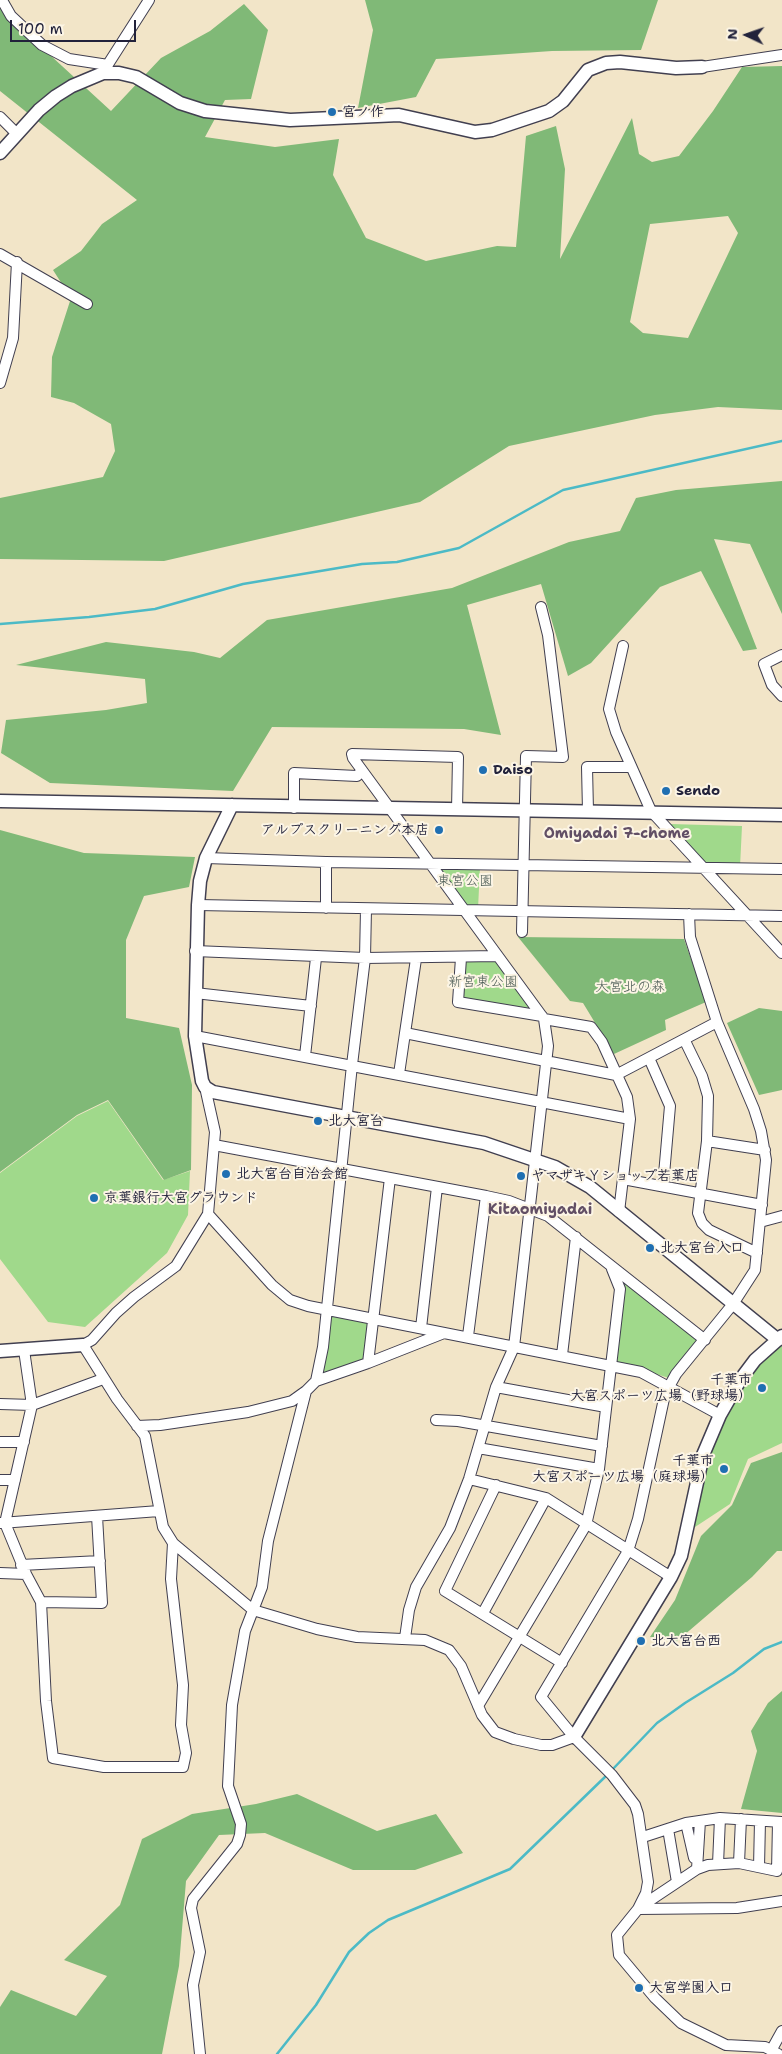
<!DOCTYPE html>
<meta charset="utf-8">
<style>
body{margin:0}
#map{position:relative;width:782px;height:2054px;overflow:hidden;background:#f2e5c8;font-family:"Shantell Sans",sans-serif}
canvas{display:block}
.north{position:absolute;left:722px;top:10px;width:50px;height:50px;-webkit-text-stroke:4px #fcf5e5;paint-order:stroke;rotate:273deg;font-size:14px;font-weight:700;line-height:20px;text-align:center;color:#22223b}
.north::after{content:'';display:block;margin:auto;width:18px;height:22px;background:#22223b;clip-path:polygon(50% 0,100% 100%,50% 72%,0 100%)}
.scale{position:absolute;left:10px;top:20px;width:126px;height:22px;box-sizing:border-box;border:2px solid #22223b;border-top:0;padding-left:6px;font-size:15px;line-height:18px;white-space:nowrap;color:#22223b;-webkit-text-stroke:4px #fcf5e5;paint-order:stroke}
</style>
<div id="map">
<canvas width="782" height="2054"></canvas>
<div class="north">N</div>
<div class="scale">100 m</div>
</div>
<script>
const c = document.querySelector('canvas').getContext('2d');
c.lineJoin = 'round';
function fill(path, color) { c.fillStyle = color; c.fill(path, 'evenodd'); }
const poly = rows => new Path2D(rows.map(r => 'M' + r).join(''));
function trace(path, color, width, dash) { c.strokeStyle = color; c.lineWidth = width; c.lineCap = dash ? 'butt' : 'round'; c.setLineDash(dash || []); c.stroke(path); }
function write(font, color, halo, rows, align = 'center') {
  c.font = font + ' "Shantell Sans","Klee One",sans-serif'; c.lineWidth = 4; c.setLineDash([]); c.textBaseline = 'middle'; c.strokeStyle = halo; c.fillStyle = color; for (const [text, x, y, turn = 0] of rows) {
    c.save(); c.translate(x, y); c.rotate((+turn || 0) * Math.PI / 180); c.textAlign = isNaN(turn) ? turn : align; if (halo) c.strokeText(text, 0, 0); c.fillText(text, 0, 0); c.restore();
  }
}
fill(poly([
 [670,824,742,826,740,867,707,866],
 [441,866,480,867,478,909,467,908,439,870],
 [467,961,496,961,532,1009,530,1012,461,999,463,964],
 [108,1101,163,1180,190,1171,188,1215,167,1253,85,1327,48,1322,0,1259,0,1173,77,1116],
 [623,1281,697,1338,697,1341,669,1378,617,1362],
 [329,1315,368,1322,366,1361,318,1378],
 [782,1343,782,1443,748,1459,730,1504,692,1529,701,1478,714,1437,748,1376]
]), '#a0d98b');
fill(poly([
 [0,0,9,0,13,21,111,111,161,58,210,31,244,4,268,30,251,99,225,100,205,137,275,147,339,139,333,175,366,238,426,261,497,246,516,247,526,136,556,126,565,169,560,259,632,118,639,154,652,162,679,156,713,111,742,67,782,66,782,410,718,407,655,415,509,446,420,502,164,561,0,559,0,498,103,477,115,451,111,424,74,403,51,397,52,357,71,298,53,270,81,251,102,224,137,200,0,91],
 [728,216,738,233,688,338,643,333,630,322,650,224],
 [365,0,658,0,641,50,552,51,436,59,416,97,358,108,373,30],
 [782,481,782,614,750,544,714,539,757,649,743,651,701,571,660,587,591,663,568,676,541,584,467,605,501,735,464,729,272,727,233,791,50,783,1,753,6,720,106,710,147,703,145,679,16,665,106,642,194,652,220,658,267,620,452,588,569,542,620,531,636,498,676,490],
 [0,830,84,853,195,857,189,887,144,896,126,940,126,1018,179,1028,192,1085,191,1170,164,1180,108,1100,77,1115,0,1172],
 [518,937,684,939,706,1002,665,1020,666,1030,614,1054,583,1003,570,1001],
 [759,1008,782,1011,782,1090,759,1095,727,1023],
 [782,1452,782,1551,777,1551,752,1577,676,1642,650,1637,675,1600,701,1536,732,1505,751,1463],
 [782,1691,782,1813,741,1809,757,1751,751,1731,768,1703],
 [297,1794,377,1831,436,1814,463,1853,415,1870,353,1870,265,1833,219,1835,186,1881,179,1966,162,2054,0,2054,0,2007,11,1990,76,2016,107,1976,64,1960,120,1905,142,1839,192,1814,256,1804]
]), '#80b977');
trace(poly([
 [0,624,89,617,155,609,243,584,362,564,397,562,459,548,563,490,782,441],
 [611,1771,657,1723,685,1703,733,1673,764,1649,782,1642],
 [277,2054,316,2005,349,1952,369,1933,388,1920,510,1869,607,1775]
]), '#4cbac6', 2.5);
const minor = poly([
 [0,1,3,2,11,16,42,45,69,59,108,65],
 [702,67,782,55],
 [105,69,149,0],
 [0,117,17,134],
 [0,254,87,304],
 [0,383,13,338,17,262],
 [623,646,609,709,616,732,651,811,782,953],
 [782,655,764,664,772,685,782,696],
 [294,808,294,773,357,776,362,771],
 [588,811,587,767,631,767],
 [206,858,326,862,782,869],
 [326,862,326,908],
 [198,905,782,916],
 [689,914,690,937,717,1022],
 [522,932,526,756,563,757,548,635,541,607],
 [195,951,365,958,497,956],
 [461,958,458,1002,542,1016],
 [416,959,405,1033,616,1075,717,1022,754,1109,761,1131,766,1160,755,1270,733,1304,676,1374,665,1394,638,1519,628,1551,541,1697,574,1737,612,1775,635,1805,638,1814,648,1882,646,1893,638,1909,617,1935,619,1955,655,1998,681,2023,726,2045,765,2047,778,2054],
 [195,993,311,1006],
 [544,1019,591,1027,602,1042,627,1097,630,1119,619,1212],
 [195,1036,630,1119],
 [685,1041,702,1076,708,1096,707,1141,698,1213,702,1223,709,1230,757,1253],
 [305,1056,316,958],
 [649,1058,670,1106,663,1186],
 [399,1074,405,1033],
 [205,1087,215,1132,208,1214,176,1266,134,1297,116,1313,92,1340,83,1345,117,1399,145,1436,163,1527,173,1543,253,1610,317,1629,357,1637,425,1640,449,1650,461,1666,482,1715,495,1732,514,1739,541,1745,552,1745,574,1737],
 [707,1141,765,1150],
 [214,1145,486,1196,509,1201,548,1216,705,1340],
 [623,1179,762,1205],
 [208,1214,272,1285,290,1300,308,1306,641,1372,720,1415],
 [760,1222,782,1216],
 [421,1328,437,1187],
 [468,1336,486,1196],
 [24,1350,32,1405,5,1523,26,1574],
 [562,1355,576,1237],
 [368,1363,390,1178],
 [316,1381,368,1363,444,1333],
 [496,1387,606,1407],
 [0,1404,32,1405,103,1379],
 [436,1420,458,1421,602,1446],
 [137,1426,160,1425,248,1412,292,1401,306,1391],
 [0,1442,24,1442],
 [478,1448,599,1469],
 [469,1479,546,1498,671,1577],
 [0,1480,15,1480],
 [496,1485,445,1591,562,1663],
 [1,1523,159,1511],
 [21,1565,100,1561],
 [0,1573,26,1574,41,1602,46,1701,53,1758,104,1767,183,1767,186,1753,181,1725,183,1685,171,1579,173,1543],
 [41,1602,102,1603,97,1516],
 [483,1613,546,1498],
 [405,1638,409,1610,416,1587,450,1528,469,1479,496,1387,514,1347,548,1046,544,1019,353,758,352,754,458,757,457,810],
 [478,1706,586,1525,599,1469,620,1289,612,1269],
 [686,1823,694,1858],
 [668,1829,677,1882],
 [643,1837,686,1823,720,1818,782,1822],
 [739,1863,741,1819],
 [718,1864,720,1818],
 [759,1867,760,1821],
 [697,1869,700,1821],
 [640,1907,697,1869,708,1865,739,1863,777,1871,778,1822],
 [638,1909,737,1908,782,1901],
 [772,2049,782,2031],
 [200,2054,193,1985,200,1952,191,1908,193,1899,237,1844,240,1835,241,1824,228,1786,232,1705,245,1631,262,1587,268,1541,306,1391,316,1381,323,1347,352,1065,365,958,366,909]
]);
const tertiary = poly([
 [0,153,39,110,56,96,72,86,103,73,119,73,136,77,180,103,205,111,290,120,399,115,475,132,492,130,549,111,563,101,588,70,606,63,620,62,676,68,702,67],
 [0,801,782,815],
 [232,805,206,858,200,881,198,905,195,1036,202,1081,205,1087,213,1092,484,1143,555,1167,590,1187,778,1340],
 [0,1351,83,1345],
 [574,1737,671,1577,681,1556,703,1455,720,1415,740,1380,755,1360,782,1336]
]);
trace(minor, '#413f50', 12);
trace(tertiary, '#413f50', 15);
trace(minor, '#fff', 10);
trace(tertiary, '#fff', 12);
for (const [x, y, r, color] of [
 [332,112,5,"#1f6fb2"],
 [483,770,5,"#1f6fb2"],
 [666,791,5,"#1f6fb2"],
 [439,830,5,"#1f6fb2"],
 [318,1121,5,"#1f6fb2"],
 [226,1174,5,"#1f6fb2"],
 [521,1176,5,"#1f6fb2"],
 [94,1198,5,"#1f6fb2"],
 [650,1248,5,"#1f6fb2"],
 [762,1388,5,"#1f6fb2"],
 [724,1469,5,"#1f6fb2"],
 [641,1641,5,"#1f6fb2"],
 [639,1988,5,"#1f6fb2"]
]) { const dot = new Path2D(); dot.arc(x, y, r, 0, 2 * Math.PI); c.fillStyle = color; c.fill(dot); trace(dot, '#fcf5e5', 2); }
write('bold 14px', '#22223b', '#fcf5e5', [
 ["宮ノ作",342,112],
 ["Daiso",493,770],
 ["Sendo",676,791],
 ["アルプスクリーニング本店",429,830,"right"],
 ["北大宮台",328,1121],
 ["北大宮台自治会館",236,1174],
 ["ヤマザキＹショップ若葉店",531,1176],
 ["京葉銀行大宮グラウンド",104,1198],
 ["北大宮台入口",660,1248],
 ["千葉市",752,1380,"right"],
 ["大宮スポーツ広場（野球場）",752,1396,"right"],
 ["千葉市",714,1461,"right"],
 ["大宮スポーツ広場（庭球場）",714,1477,"right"],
 ["北大宮台西",651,1641],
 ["大宮学園入口",649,1988]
], 'left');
write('14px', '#485953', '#fcf5e5', [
 ["東宮公園",465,881],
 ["新宮東公園",483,982],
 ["大宮北の森",630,987]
]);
write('bold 15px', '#624f65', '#fcf5e5', [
 ["Omiyadai 7-chome",617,834],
 ["Kitaomiyadai",540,1210]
]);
</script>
